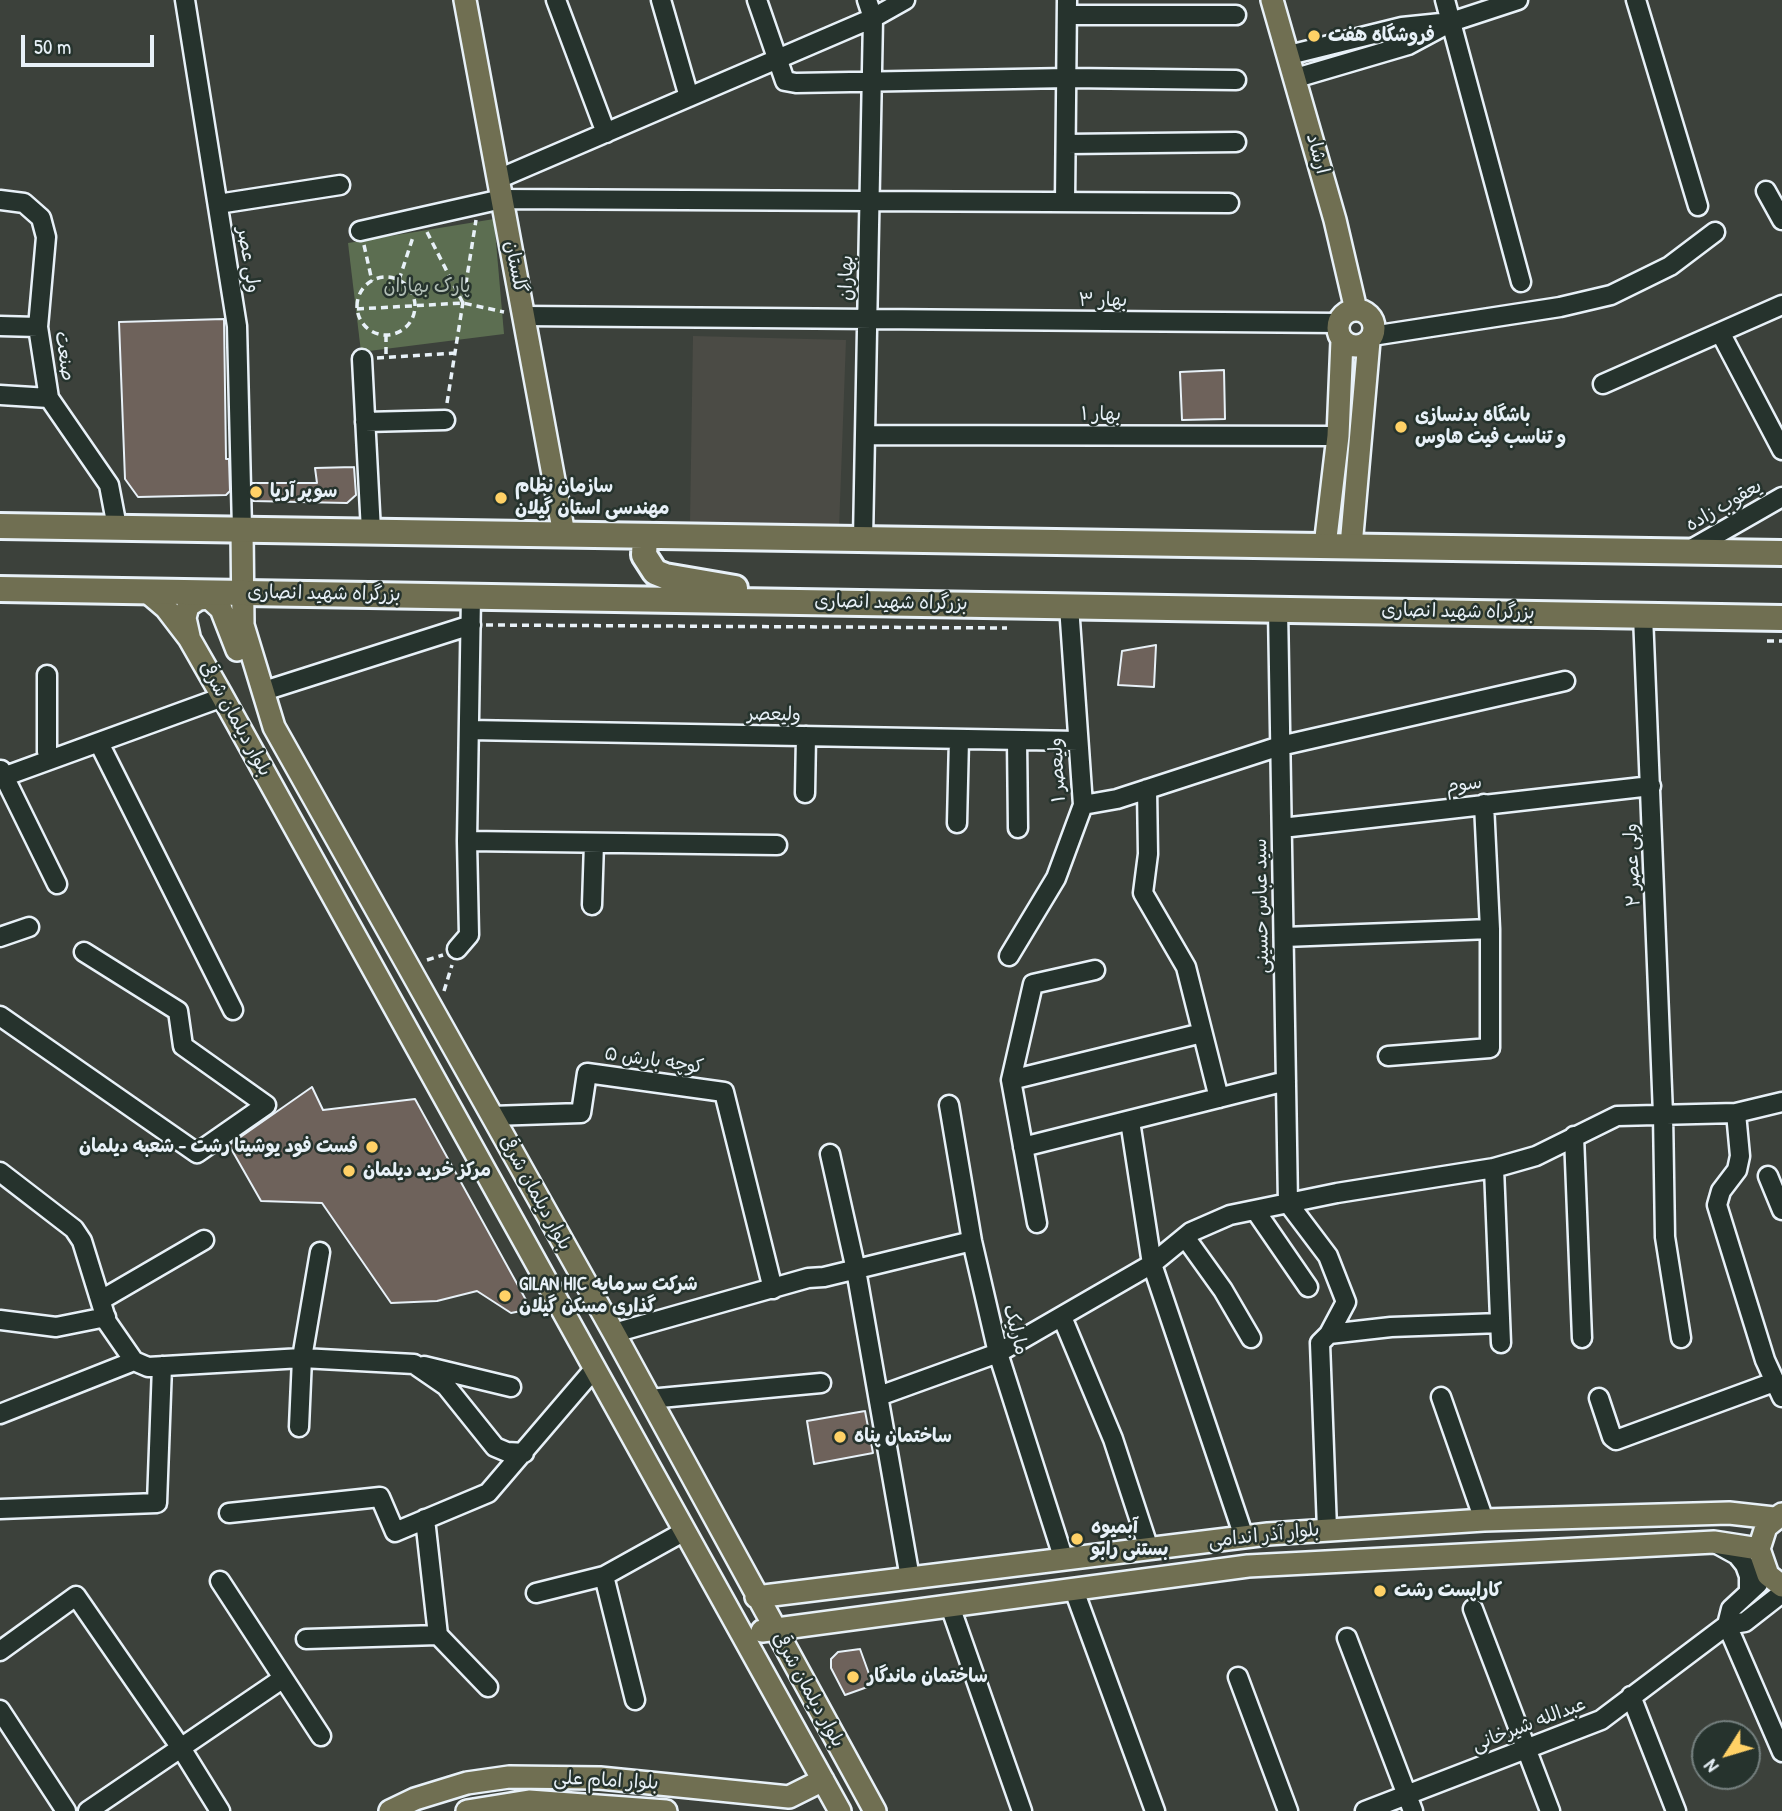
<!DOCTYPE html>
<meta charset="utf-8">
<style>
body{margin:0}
#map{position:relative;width:1782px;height:1811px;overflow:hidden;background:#3c413b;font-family:"Patrick Hand",sans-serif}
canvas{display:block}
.north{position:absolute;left:1691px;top:1720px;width:70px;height:70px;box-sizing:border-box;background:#26332d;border:2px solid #747f7e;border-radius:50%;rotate:233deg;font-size:19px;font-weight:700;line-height:28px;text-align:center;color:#e8f1f8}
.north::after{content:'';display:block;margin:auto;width:24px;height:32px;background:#ffd166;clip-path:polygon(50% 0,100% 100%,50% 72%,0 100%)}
.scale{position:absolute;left:21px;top:35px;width:133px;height:32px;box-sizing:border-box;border:4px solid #e8f1f8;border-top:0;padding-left:9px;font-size:21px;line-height:24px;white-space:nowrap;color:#e8f1f8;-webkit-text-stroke:5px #26332d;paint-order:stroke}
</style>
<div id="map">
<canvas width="1782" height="1811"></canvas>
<div class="north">N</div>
<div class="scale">50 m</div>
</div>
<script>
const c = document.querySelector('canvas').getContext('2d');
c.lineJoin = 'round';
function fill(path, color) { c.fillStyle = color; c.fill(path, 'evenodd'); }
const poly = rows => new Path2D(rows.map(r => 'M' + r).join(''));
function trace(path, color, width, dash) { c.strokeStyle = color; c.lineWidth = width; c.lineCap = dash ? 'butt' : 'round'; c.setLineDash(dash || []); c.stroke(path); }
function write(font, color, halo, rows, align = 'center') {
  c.font = font + ' "Patrick Hand","Playpen Sans Arabic",sans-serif'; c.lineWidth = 5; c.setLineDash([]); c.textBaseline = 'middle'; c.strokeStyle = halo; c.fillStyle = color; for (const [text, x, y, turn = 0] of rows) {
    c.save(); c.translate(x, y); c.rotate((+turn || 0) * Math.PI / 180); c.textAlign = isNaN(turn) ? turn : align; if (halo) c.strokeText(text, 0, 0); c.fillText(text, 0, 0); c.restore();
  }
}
fill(poly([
 [693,336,846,340,839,529,690,522]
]), '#4b4b45');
fill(poly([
 [494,219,504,334,361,352,348,243]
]), '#5c6e51');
const building = poly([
 [224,319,226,459,229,459,230,491,226,495,138,497,125,479,119,322,224,319],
 [1224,370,1225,419,1182,420,1180,372,1224,370],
 [354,467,356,495,347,503,253,501,252,483,317,483,315,468,354,467],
 [1156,645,1154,687,1118,685,1122,651,1156,645],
 [312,1087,323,1110,415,1099,531,1309,511,1313,477,1291,437,1301,391,1303,322,1203,261,1201,229,1145,312,1087],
 [865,1411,873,1453,814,1464,807,1421,865,1411],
 [860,1649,873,1685,845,1695,831,1668,831,1659,838,1652,860,1649]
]);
fill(building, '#6e625b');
trace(building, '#e8f1f8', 2);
const minor = poly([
 [185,0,237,326,242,529],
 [556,0,606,133],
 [661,0,689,97],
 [757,0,785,81,796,83,1068,78,1236,80],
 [1445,0,1521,282],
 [1636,0,1698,206],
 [1068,15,1236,15],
 [1289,55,1402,27,1441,23],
 [1296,78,1408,45,1451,22,1518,0],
 [1067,144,1236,142],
 [498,179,873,18,905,0],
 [1766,191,1782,220],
 [0,200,24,203,41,218,46,237,38,327,49,398,109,485,117,527],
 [1065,202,1067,0],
 [218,204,340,185],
 [360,231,502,199,1229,203],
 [524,316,1338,323],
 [0,326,38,327],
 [1721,334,1782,450],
 [1372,336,1560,307,1611,295,1670,266,1715,232],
 [362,359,371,531],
 [1603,384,1782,305],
 [0,395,49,398],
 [365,422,445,420],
 [865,435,1338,436],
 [863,539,873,18,867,0],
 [1686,552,1782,497],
 [1278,609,1288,1203,1328,1256,1346,1302,1329,1334,1320,1343,1327,1529],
 [1643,615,1663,1114,1665,1237,1681,1338],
 [264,691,471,625],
 [469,730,1078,741],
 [1017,740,1018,828],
 [99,743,233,1010],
 [47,752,47,675],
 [1,770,57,884],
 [0,778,223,697],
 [1147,789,1148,854,1143,893,1186,967,1219,1098],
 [805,793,806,736],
 [1083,805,1117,799,1280,746,1565,681],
 [957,823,959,739],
 [1282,828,1651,786],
 [467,841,777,845],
 [592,905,594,843],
 [0,937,29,927],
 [1284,937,1490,929],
 [457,949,469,935,467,841,471,596],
 [1009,956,1056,878,1083,805,1069,606],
 [0,1016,197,1153,266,1105,183,1046,178,1011,84,952],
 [1388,1056,1490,1048,1490,929,1484,804],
 [1011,1080,1202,1033],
 [949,1105,972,1241,998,1353,1064,1560],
 [1736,1113,1740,1156,1737,1170,1721,1191,1717,1205,1765,1360,1782,1397],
 [492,1116,581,1113,587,1073,724,1092,773,1289],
 [1130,1121,1152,1264,1244,1537],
 [1574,1136,1582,1338],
 [1023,1147,1286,1081],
 [830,1154,856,1270,910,1578],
 [1494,1168,1501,1343],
 [0,1172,74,1229,82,1241,107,1322,134,1361,148,1367,302,1358,414,1364,446,1386,495,1447,507,1452,524,1453],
 [1768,1176,1782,1210],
 [1255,1210,1308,1287],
 [1037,1223,1011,1080,1033,984,1095,970],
 [1185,1237,1223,1290,1251,1338],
 [101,1300,204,1240],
 [1062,1317,1113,1439,1149,1549],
 [0,1320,56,1327,106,1317],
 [614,1333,808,1278,824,1277,972,1241],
 [1329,1334,1391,1327,1500,1323],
 [424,1366,511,1387],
 [879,1396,998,1353,1152,1264,1191,1232,1230,1215,1337,1193,1494,1168,1536,1156,1617,1116,1736,1113,1782,1102],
 [1441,1397,1484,1520],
 [1599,1398,1612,1437,1616,1440,1774,1382],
 [649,1399,821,1383],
 [0,1414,134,1361],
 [299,1427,302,1358,320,1252],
 [0,1509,157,1503,162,1366],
 [229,1513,380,1497,395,1532,488,1493,595,1368],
 [425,1519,438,1635],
 [1717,1544,1737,1555,1745,1565,1749,1576,1749,1592],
 [604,1576,635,1700],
 [220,1581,321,1736],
 [1074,1590,1155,1811],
 [536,1593,604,1576,685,1531],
 [950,1606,1022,1811],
 [1473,1609,1550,1811],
 [1727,1625,1782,1752],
 [1727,1625,1731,1609,1758,1584],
 [1347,1638,1413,1811],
 [306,1639,438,1635,488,1687],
 [0,1651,76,1596,181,1748,220,1811],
 [1238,1677,1288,1811],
 [1631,1696,1676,1811],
 [0,1710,66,1811],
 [88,1811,282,1679],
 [1365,1811,1601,1720,1727,1625,1745,1622,1782,1593]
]);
const major = poly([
 [465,0,564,534],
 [1272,0,1335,220,1356,310],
 '1338 328a18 18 0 1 1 36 0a18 18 0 1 1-36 0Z',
 [242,529,243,625,274,727,614,1333,875,1811],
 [1325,546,1338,436,1342,340],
 [1351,546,1369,341],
 [146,591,166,608,189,638,221,694,840,1811],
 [189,636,185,618,188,606,199,599,209,598,221,609,237,650],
 [1782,1514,1766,1527,1759,1549,1768,1575,1782,1586],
 [756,1597,1268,1534,1484,1520,1729,1513,1774,1518],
 [762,1631,1248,1566,1714,1542,1759,1549],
 [390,1811,415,1799,467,1783,509,1777,600,1778,789,1797,823,1780],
 [467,1811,529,1801,666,1811]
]);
const highway = poly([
 [0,526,1782,553],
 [645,536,644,555,655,572,665,576,735,588],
 [0,589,1782,618]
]);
trace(minor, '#e8f1f8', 23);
trace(major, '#e8f1f8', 26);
trace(highway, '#e8f1f8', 30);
trace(poly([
 [427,232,463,303],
 [364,245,372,281],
 '357 306a29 29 0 1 1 58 0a29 29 0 1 1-58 0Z',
 [399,280,413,237],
 [357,309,463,303,504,312],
 [386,335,386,357],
 [377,358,455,353],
 [447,403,476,220],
 [486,625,1007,628],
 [1767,641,1782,641],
 [427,960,443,955],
 [444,991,452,965]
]), '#e8f1f8', 3.5, [7, 5]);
trace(minor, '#26332d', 18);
trace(major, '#706f52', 21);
trace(highway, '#706f52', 24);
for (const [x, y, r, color] of [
 [1314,36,7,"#ffd166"],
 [1401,427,7,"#ffd166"],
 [256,492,7,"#ffd166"],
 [501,498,7,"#ffd166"],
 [372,1147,7,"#ffd166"],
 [349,1171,7,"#ffd166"],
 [505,1296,7,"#ffd166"],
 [840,1437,7,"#ffd166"],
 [1077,1539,7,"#ffd166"],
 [1380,1591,7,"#ffd166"],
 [853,1677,7,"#ffd166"]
]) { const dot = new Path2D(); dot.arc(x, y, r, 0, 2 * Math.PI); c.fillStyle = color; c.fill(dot); trace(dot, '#26332d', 2.5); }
write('bold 19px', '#e8f1f8', '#26332d', [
 ["فروشگاه هفت",1328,36],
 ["باشگاه بدنسازی",1415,416],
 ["و تناسب فیت هاوس",1415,438],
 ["سازمان نظام",515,487],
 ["مهندسی استان گیلان",515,509],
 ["سوپر آریا",270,492],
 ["فست فود یوشیتا رشت - شعبه دیلمان",358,1147,"right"],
 ["مرکز خرید دیلمان",363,1171],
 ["GILAN HIC شرکت سرمایه",519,1285],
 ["گذاری مسکن گیلان",519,1307],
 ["ساختمان پناه",854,1437],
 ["آبمیوه",1091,1528],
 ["بستنی رابو",1091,1550],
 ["کاراپست رشت",1394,1591],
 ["ساختمان ماندگار",867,1677]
], 'left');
write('19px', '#e8f1f8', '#26332d', [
 ["ارشاد",1317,154,75],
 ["ولی عصر",248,260,81],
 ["گلستان",515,267,79],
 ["بهاران",847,278,-89],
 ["بهار ۳",1103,301],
 ["صنعت",64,356,82],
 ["بهار ۱",1101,415],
 ["یعقوب زاده",1724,506,-30],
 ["بزرگراه شهید انصاری",324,594,1],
 ["بزرگراه شهید انصاری",891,603,1],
 ["بزرگراه شهید انصاری",1458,612,1],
 ["ولیعصر",774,715,1],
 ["بلوار دیلمان شرقی",235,719,61],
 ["ولیعصر ۱",1058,770,-93],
 ["سوم",1464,785,-7],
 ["ولی عصر ۲",1633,865,-92],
 ["سید عباس حسینی",1262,906,-91],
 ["کوچه بارش ۵",654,1061,8],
 ["بلوار دیلمان شرقی",535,1193,61],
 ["مارلیک",1015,1330,75],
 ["بلوار آذر اندامی",1264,1536,-6],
 ["بلوار دیلمان شرقی",808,1690,61],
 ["عبدالله شیرخانی",1529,1725,-21],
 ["بلوار امام علی",606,1781,3]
]);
write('19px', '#b0bdb5', '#26332d', [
 ["پارک بهاران",427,287]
]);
</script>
